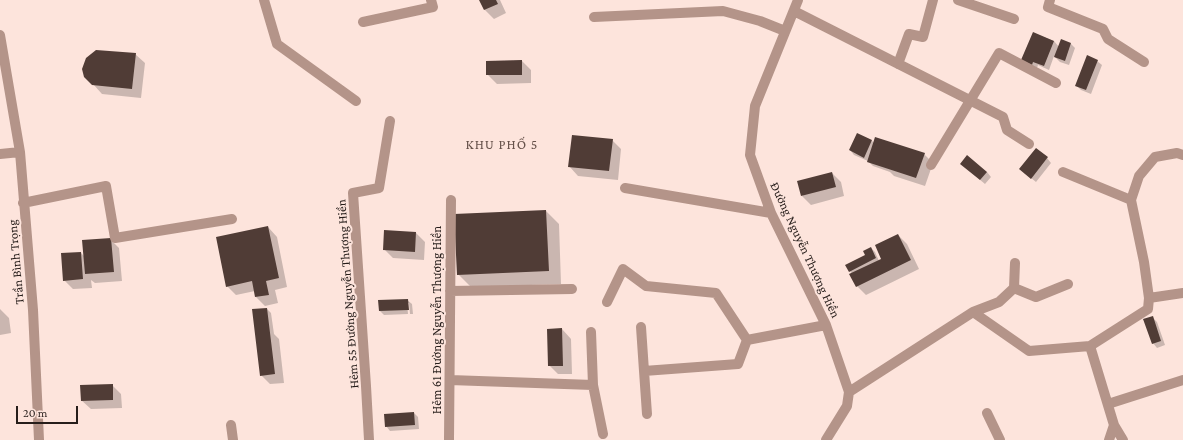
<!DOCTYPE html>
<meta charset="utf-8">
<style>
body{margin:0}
#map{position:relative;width:1183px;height:440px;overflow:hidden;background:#fde4dc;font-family:"Crimson Pro",serif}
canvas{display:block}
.scale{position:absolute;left:16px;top:406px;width:62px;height:18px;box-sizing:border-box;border:2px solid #271e1b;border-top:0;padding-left:5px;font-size:12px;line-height:14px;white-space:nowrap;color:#271e1b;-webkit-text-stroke:3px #fde4dc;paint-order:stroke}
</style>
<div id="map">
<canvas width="1183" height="440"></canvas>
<div class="scale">20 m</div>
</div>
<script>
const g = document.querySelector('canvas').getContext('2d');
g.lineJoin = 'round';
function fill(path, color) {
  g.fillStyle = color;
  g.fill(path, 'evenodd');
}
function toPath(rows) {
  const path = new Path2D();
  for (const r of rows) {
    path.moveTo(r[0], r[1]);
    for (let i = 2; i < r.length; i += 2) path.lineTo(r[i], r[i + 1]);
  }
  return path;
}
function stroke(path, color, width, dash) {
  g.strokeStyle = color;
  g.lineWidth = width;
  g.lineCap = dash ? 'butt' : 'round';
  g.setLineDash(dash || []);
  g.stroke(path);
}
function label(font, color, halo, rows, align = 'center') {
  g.font = font + ' "Crimson Pro",serif';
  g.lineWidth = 4;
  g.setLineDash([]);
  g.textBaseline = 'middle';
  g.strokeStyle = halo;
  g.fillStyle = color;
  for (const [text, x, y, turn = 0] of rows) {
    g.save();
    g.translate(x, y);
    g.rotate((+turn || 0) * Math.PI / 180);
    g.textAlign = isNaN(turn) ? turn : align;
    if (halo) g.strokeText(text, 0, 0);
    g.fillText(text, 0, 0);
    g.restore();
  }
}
fill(toPath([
 [481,0,500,0,506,13,494,19,485,10],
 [1033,33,1054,41,1059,47,1071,44,1075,48,1069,65,1060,62,1054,56,1049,70,1038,65,1037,68,1027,64],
 [135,54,145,63,141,98,102,94,93,84],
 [522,61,531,70,531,83,497,84,488,75],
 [1097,61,1102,65,1091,94,1081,90,1076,85],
 [612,140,621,149,618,180,578,176,569,166],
 [872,141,874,143,924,154,933,163,925,186,894,176,890,172,873,166,868,161,854,155,850,150],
 [1047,158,1051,163,1036,182,1025,173],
 [961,164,987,172,991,177,985,184],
 [832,173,841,182,844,196,811,205,802,196],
 [546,211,559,224,561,284,471,287,458,274],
 [268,227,277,237,287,287,275,290,278,303,265,306,256,297,255,291,236,295,227,286],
 [416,233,425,242,424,260,393,258,384,249],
 [898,235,907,244,919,269,866,295,857,286,852,274,850,271,867,255,871,248,875,252,879,261,882,259],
 [110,239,119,248,122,281,95,283,91,280,92,288,73,289,64,280,81,253,84,256],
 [407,300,412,304,413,314,410,314,409,303,407,303,408,314,384,315,380,311],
 [0,309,9,318,11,333,0,335],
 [267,309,271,313,274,334,279,339,284,383,270,384,261,375],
 [1152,317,1157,322,1165,345,1157,348,1153,343],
 [562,329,571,339,572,374,558,374,549,365],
 [112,385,121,394,122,408,91,409,81,400],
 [414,413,418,417,419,429,390,431,386,426]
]), '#0003');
fill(toPath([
 [479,0,496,0,498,4,484,10],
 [1033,32,1054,41,1044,66,1033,62,1032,65,1021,60],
 [1061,39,1071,43,1065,61,1054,57],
 [96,50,136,53,132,89,92,85,84,77,82,69,86,58],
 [1087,55,1098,60,1086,90,1075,86],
 [522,60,522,75,486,75,486,61],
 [857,133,872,140,864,158,849,150],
 [572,135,613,139,609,171,568,167],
 [875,137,925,153,916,178,867,162],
 [1036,148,1048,157,1031,179,1019,169],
 [967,155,987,172,980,180,960,164],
 [832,172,836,187,801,196,797,181],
 [546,210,549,271,457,275,454,214],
 [268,226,279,278,266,281,269,295,255,297,252,281,226,287,216,237],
 [384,230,416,232,415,252,383,250],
 [898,234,911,260,856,287,849,274,881,259,875,245],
 [111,238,114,272,85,274,82,240],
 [871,247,876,258,849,272,845,265,865,255,863,251],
 [81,252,83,279,63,281,61,253],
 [408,299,409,310,379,311,378,300],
 [267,308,275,374,260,376,252,309],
 [1153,316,1161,341,1152,344,1143,319],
 [562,328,563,366,548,366,547,329],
 [113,384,113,400,81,401,80,385],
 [414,412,415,425,385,427,384,414]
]), '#503c36');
stroke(toPath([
 [264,0,277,44,356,101],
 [798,0,755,106,750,155,771,213,826,325,849,392,847,406,826,440],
 [958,0,1014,19],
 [1050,0,1048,7,1103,29,1108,39,1144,62],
 [794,11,1003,117,1007,130,1029,144],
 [594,17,723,11,760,21,785,31],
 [363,22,433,7,431,0],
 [0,35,20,152,33,310,39,440],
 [898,64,909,34,923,37,933,0],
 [0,154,20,152],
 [931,165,999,53,1056,83],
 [1063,172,1131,200],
 [625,188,771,213],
 [23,203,106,186,115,238,232,219],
 [1014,288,1015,263],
 [450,291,572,289],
 [1149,298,1144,262,1131,200,1139,176,1155,157,1177,153,1183,155],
 [607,302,623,269,646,286,716,293,747,340,826,325],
 [973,312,999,302,1014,288,1036,297,1068,284],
 [641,327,644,371],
 [1090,346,1148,309,1149,298,1183,293],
 [450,380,593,385,591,332],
 [593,385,603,434],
 [849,392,973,312,1029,351,1090,346,1114,425,1109,440],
 [1108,404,1183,380],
 [987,413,1000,440],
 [647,414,644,371,738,364,747,340],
 [231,425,233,440],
 [1114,425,1123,440],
 [369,440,366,386,353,193,379,188,390,121],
 [449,440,451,200]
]), '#b49489', 10);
label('13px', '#271e1b', '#fde4dc', [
 ["Đường Nguyễn Thượng Hiền",805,250,65],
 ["Trần Bình Trọng",16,262,-95],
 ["Hẻm 55 Đường Nguyễn Thượng Hiền",348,294,-94],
 ["Hẻm 61 Đường Nguyễn Thượng Hiền",437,320,-90]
]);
g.letterSpacing = '1px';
label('14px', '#67524b', '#fde4dc', [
 ["KHU PHỐ 5",502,145]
]);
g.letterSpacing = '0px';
</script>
